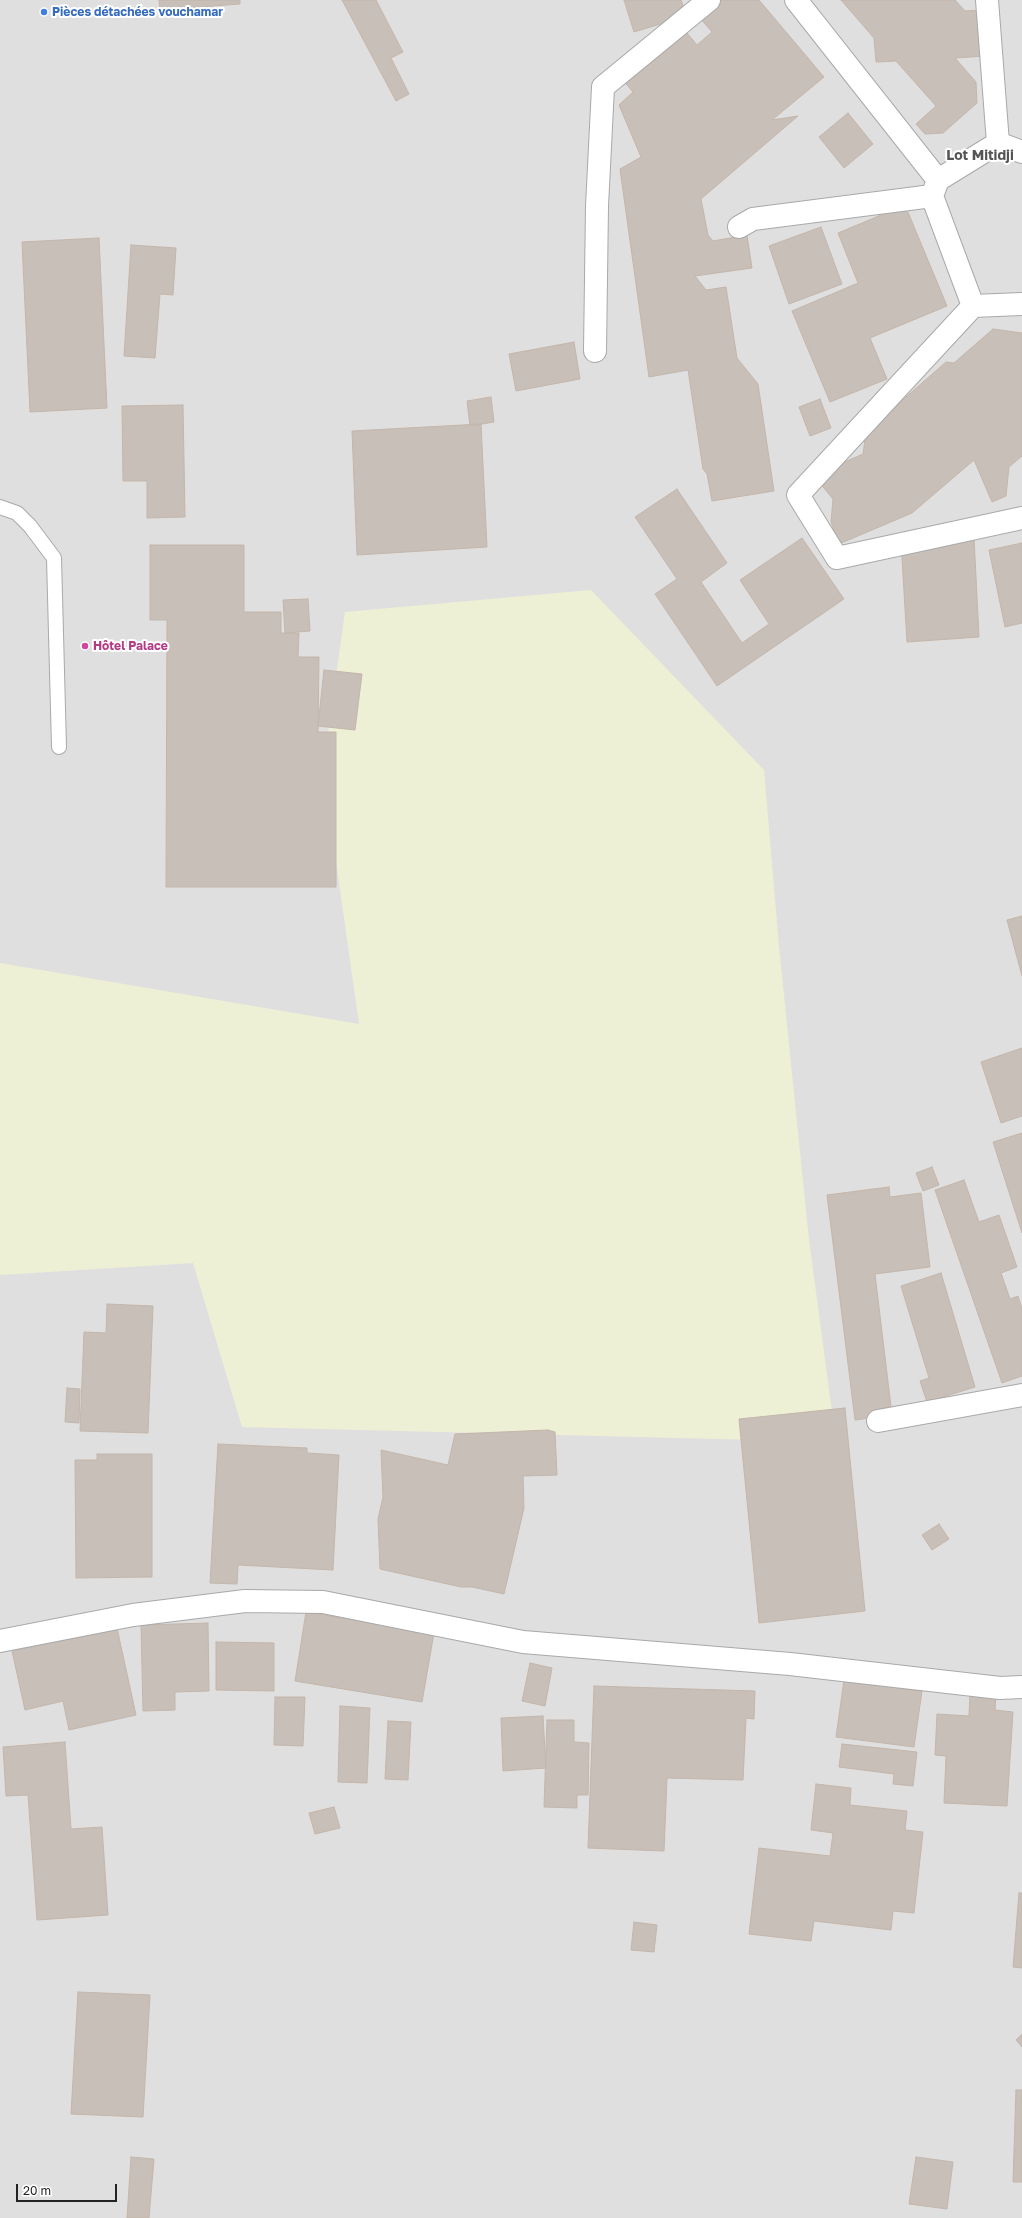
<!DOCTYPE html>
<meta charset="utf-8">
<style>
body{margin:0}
#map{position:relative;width:1022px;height:2218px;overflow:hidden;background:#f2efe9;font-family:"Golos Text",sans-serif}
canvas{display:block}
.scale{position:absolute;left:16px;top:2184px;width:101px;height:18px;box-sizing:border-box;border:2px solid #222;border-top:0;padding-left:5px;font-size:12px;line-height:14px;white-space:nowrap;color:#222;-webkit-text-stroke:3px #fff;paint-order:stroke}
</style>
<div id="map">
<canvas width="1022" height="2218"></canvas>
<div class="scale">20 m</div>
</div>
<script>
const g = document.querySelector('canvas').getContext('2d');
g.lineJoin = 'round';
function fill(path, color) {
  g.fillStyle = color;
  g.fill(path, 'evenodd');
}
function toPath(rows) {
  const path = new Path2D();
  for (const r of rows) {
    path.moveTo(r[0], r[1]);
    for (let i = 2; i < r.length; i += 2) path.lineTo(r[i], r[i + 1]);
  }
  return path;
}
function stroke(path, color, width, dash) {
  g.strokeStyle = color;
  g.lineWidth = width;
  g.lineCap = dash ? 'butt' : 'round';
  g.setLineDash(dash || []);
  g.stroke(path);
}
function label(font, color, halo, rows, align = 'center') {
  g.font = font + ' "Golos Text",sans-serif';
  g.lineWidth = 4;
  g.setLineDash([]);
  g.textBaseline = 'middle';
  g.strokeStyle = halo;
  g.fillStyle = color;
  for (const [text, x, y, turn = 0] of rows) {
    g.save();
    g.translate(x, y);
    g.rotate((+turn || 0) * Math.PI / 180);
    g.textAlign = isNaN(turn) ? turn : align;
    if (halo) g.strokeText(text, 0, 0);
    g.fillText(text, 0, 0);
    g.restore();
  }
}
fill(toPath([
 [0,0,1022,0,1022,2218,0,2218]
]), '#e0dfdf');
fill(toPath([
 [591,590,764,770,779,947,809,1240,836,1442,242,1427,193,1263,0,1275,0,963,359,1024,323,769,345,612]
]), '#eef0d5');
const building = toPath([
 [159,0,240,0,240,4,160,10,159,0],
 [342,0,376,0,403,52,391,58,409,94,396,101,342,0],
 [624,0,681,0,687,16,634,32,624,0],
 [719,0,759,0,824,77,772,120,798,116,701,199,708,235,713,241,747,235,752,268,695,276,706,290,726,287,737,358,758,384,774,491,712,501,707,474,703,469,688,370,649,377,620,169,641,157,619,105,633,92,622,79,682,27,697,45,712,32,699,17,719,0],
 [841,0,955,0,965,11,983,10,986,56,955,58,976,82,977,103,943,133,925,134,916,124,936,106,896,61,876,62,874,38,841,0],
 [848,113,873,144,844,168,819,137,848,113],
 [905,205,947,306,870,338,887,379,830,402,792,311,858,283,838,233,905,205],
 [821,227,842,284,789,304,769,246,821,227],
 [99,238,107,408,30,412,22,242,99,238],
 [131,245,176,248,173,295,160,294,155,358,124,356,131,245],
 [993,329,1022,333,1022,456,1009,467,1006,496,992,502,974,460,912,513,839,544,831,522,833,499,819,482,840,464,863,454,866,432,946,362,954,363,993,329],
 [574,342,580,379,516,391,509,354,574,342],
 [491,397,494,422,470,426,467,401,491,397],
 [820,399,831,428,810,436,799,407,820,399],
 [183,405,185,517,147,518,147,481,123,481,122,406,183,405],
 [481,424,487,547,357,555,352,431,481,424],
 [677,489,727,563,701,582,742,643,769,624,740,580,802,538,844,599,717,686,655,594,677,579,635,517,677,489],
 [974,537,979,637,907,642,901,541,974,537],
 [1022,543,1022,623,1005,627,989,550,1022,543],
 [150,545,244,545,244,612,281,612,281,633,299,633,298,657,319,657,318,732,336,732,336,887,166,887,167,620,150,620,150,545],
 [308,599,310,631,285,633,283,600,308,599],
 [324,670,362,674,355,730,318,726,324,670],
 [1022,916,1022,976,1007,920,1022,916],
 [1022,1048,1022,1116,1001,1123,981,1062,1022,1048],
 [1022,1133,1022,1233,993,1142,1022,1133],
 [932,1167,939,1185,923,1191,916,1173,932,1167],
 [964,1180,979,1222,999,1215,1017,1267,1001,1273,1010,1299,1018,1296,1022,1309,1022,1376,1002,1383,935,1190,964,1180],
 [889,1187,890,1197,921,1193,930,1267,875,1274,892,1415,855,1420,827,1195,889,1187],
 [941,1273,975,1387,927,1402,920,1381,929,1378,901,1286,941,1273],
 [107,1304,153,1306,148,1433,80,1431,84,1332,106,1333,107,1304],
 [67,1388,80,1389,79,1423,65,1422,67,1388],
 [845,1408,865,1611,759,1623,739,1419,845,1408],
 [548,1430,555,1432,557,1475,523,1476,524,1508,504,1594,472,1587,461,1587,380,1569,378,1519,383,1497,381,1450,448,1465,455,1434,548,1430],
 [218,1444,307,1448,307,1453,339,1455,333,1570,238,1565,237,1584,210,1583,218,1444],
 [97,1454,152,1454,152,1577,76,1578,75,1460,97,1460,97,1454],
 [939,1524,949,1539,932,1550,922,1535,939,1524],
 [306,1612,434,1633,422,1702,295,1681,306,1612],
 [208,1623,209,1691,175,1692,175,1710,143,1711,141,1625,208,1623],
 [117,1628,136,1715,69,1730,63,1701,25,1710,12,1651,117,1628],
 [216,1642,274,1643,274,1691,216,1690,216,1642],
 [530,1663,552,1668,545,1706,522,1701,530,1663],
 [844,1680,922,1691,914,1747,836,1737,844,1680],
 [594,1686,755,1691,754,1719,746,1718,743,1780,667,1778,664,1851,588,1848,594,1686],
 [970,1692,996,1693,995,1710,1013,1712,1007,1806,944,1803,946,1756,935,1755,937,1714,969,1716,970,1692],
 [275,1697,305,1697,303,1746,274,1745,275,1697],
 [340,1706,370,1708,367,1783,338,1782,340,1706],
 [543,1716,546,1768,503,1771,501,1718,543,1716],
 [547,1720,574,1720,574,1742,589,1743,588,1795,577,1795,577,1808,544,1807,547,1720],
 [388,1721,411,1722,408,1780,385,1779,388,1721],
 [65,1742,71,1829,102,1827,108,1915,37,1920,28,1795,6,1796,3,1747,65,1742],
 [842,1744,917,1752,913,1786,893,1784,894,1774,839,1767,842,1744],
 [816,1784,851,1788,850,1805,907,1811,905,1830,923,1832,914,1913,893,1911,891,1930,814,1921,811,1941,749,1934,759,1848,830,1856,833,1833,811,1830,816,1784],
 [334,1807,340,1828,315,1834,309,1813,334,1807],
 [1019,1893,1022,1893,1022,1968,1013,1967,1019,1893],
 [634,1922,657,1925,654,1952,631,1950,634,1922],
 [78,1992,150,1995,143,2117,71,2114,78,1992],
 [1022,2034,1022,2047,1016,2040,1022,2034],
 [1016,2090,1022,2090,1022,2182,1013,2182,1016,2090],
 [131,2157,154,2159,149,2218,127,2218,131,2157],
 [916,2157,953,2162,947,2209,909,2204,916,2157]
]);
fill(building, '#c7bfb8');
stroke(building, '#c4b6ab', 1);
const service = toPath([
 [0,507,17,513,30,526,54,558,59,747]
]);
const minor = toPath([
 [796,0,938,180],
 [987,0,998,143],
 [739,227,753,219,932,196],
 [1022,304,973,306,798,495,837,558,1022,518],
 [973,306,932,196,938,180,998,143,1022,152],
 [595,351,597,206,603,87,709,0],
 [878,1421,1022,1395],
 [0,1641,133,1615,245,1601,323,1602,523,1642,790,1664,1000,1688,1022,1687]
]);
stroke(service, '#a9a9a9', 16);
stroke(minor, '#a9a9a9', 24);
stroke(service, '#fff', 14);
stroke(minor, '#fff', 22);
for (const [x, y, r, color] of [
 [44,12,4,"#3f7fe0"],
 [85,646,4,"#d1479c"]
]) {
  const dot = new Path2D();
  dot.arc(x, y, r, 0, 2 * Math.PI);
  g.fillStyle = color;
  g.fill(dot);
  stroke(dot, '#fff', 1.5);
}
label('bold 12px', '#366cbe', '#fff', [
 ["Pièces détachées vouchamar",52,12]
], 'left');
label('bold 12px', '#b23c85', '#fff', [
 ["Hôtel Palace",93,646]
], 'left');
label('bold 14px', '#555', '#fff', [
 ["Lot Mitidji",980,156]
]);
</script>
